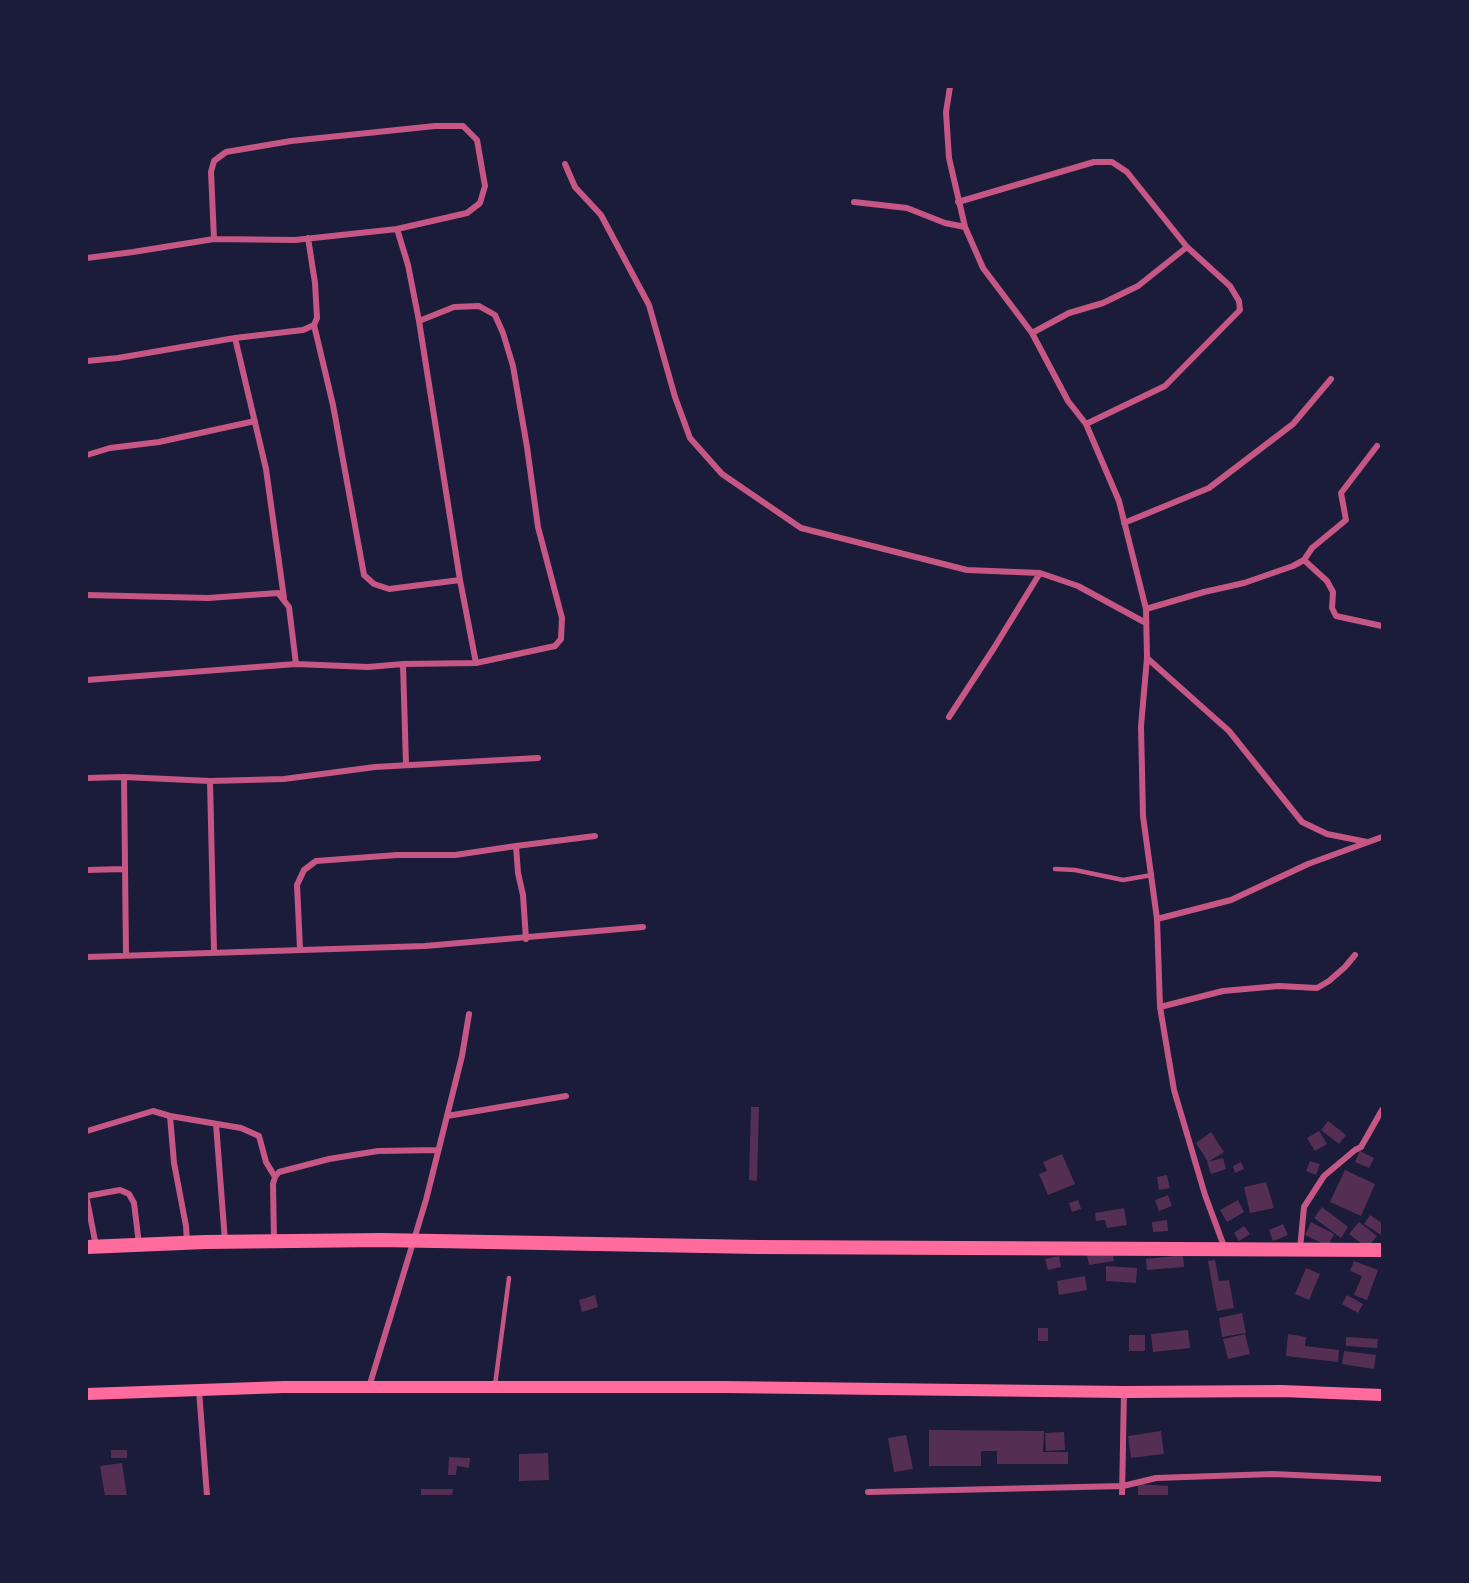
<!DOCTYPE html>
<style>
body{margin:0}
#map{position:relative;width:1469px;height:1583px;overflow:hidden;background:#1b1b3a;font-family:"PT Sans",sans-serif}
canvas{display:block}
.frame{position:absolute;inset:0;border:88px solid #1b1b3a;pointer-events:none}
</style>
<div id="map">
<canvas width="1469" height="1583"></canvas>
<div class="frame"></div>
</div>
<script>
const g = document.querySelector('canvas').getContext('2d');
g.lineJoin = 'round';
function fill(path, color) {
  g.fillStyle = color;
  g.fill(path, 'evenodd');
}
function toPath(rows) {
  const path = new Path2D();
  for (const r of rows) {
    path.moveTo(r[0], r[1]);
    for (let i = 2; i < r.length; i += 2) path.lineTo(r[i], r[i + 1]);
  }
  return path;
}
function stroke(path, color, width, dash) {
  g.strokeStyle = color;
  g.lineWidth = width;
  g.lineCap = dash ? 'butt' : 'round';
  g.setLineDash(dash || []);
  g.stroke(path);
}
fill(toPath([
 [751,1107,759,1107,757,1181,749,1180],
 [1328,1121,1346,1135,1339,1144,1321,1130],
 [1319,1131,1327,1144,1315,1151,1307,1138],
 [1211,1132,1224,1152,1208,1162,1196,1143],
 [1360,1151,1374,1158,1369,1168,1355,1162],
 [1062,1154,1075,1184,1048,1195,1039,1174,1047,1171,1043,1162],
 [1223,1158,1226,1169,1211,1174,1207,1162],
 [1310,1161,1320,1164,1316,1175,1306,1171],
 [1241,1162,1244,1169,1235,1173,1233,1166],
 [1345,1170,1375,1184,1361,1216,1330,1202],
 [1167,1175,1170,1188,1159,1190,1157,1177],
 [1266,1182,1274,1208,1250,1213,1244,1187],
 [1168,1195,1172,1206,1159,1211,1155,1200],
 [1078,1200,1081,1209,1072,1212,1069,1203],
 [1238,1200,1244,1212,1227,1222,1220,1210],
 [1322,1207,1348,1227,1341,1238,1314,1218],
 [1124,1208,1127,1225,1107,1228,1105,1220,1096,1221,1095,1213],
 [1370,1215,1382,1223,1381,1235,1364,1224],
 [1167,1220,1168,1231,1153,1232,1152,1222],
 [1311,1222,1334,1234,1328,1246,1305,1235],
 [1359,1222,1377,1236,1367,1248,1349,1234],
 [1283,1224,1288,1235,1273,1241,1269,1230],
 [1244,1226,1250,1234,1239,1241,1234,1233],
 [1112,1251,1114,1261,1089,1265,1087,1255],
 [1183,1255,1184,1267,1147,1270,1146,1259],
 [1059,1256,1061,1267,1048,1270,1045,1259],
 [1215,1260,1219,1281,1229,1280,1234,1308,1217,1311,1208,1261],
 [1354,1261,1378,1270,1367,1300,1354,1295,1362,1276,1350,1271],
 [1106,1266,1137,1268,1136,1283,1106,1281],
 [1306,1268,1320,1274,1309,1300,1295,1294],
 [1085,1276,1087,1290,1059,1295,1057,1281],
 [595,1295,598,1307,582,1312,579,1300],
 [1347,1295,1363,1304,1358,1313,1342,1304],
 [1242,1313,1246,1333,1222,1337,1219,1318],
 [1038,1328,1048,1328,1048,1341,1038,1341],
 [1188,1330,1190,1348,1153,1352,1151,1334],
 [1245,1334,1250,1354,1228,1359,1223,1339],
 [1288,1334,1306,1337,1305,1346,1339,1350,1338,1362,1286,1356],
 [1129,1335,1145,1335,1145,1351,1129,1351],
 [1346,1337,1378,1339,1377,1348,1346,1346],
 [1344,1351,1376,1355,1374,1369,1342,1364],
 [929,1430,1044,1431,1043,1452,1068,1452,1068,1464,997,1464,997,1451,981,1451,981,1466,929,1466],
 [1161,1431,1164,1454,1131,1458,1128,1436],
 [1064,1432,1065,1450,1046,1451,1045,1433],
 [906,1435,913,1469,894,1472,888,1438],
 [111,1450,127,1450,127,1458,111,1458],
 [548,1453,549,1480,519,1481,519,1454],
 [449,1457,470,1458,469,1468,457,1466,456,1475,448,1475],
 [122,1463,127,1496,105,1496,100,1466],
 [1138,1484,1168,1486,1168,1496,1138,1496],
 [421,1489,453,1489,452,1496,421,1496]
]), '#542f53');
stroke(toPath([
 [1055,869,1075,870,1123,880,1152,875],
 [495,1385,509,1278]
]), '#c65784', 4.5);
stroke(toPath([
 [950,87,946,112,949,158,965,227,983,268,1032,333,1068,401,1086,424,1119,501,1146,609,1147,658,1141,726,1143,816,1157,919,1160,1007,1174,1090,1205,1195,1225,1249],
 [565,164,575,187,601,215,649,305,675,397,690,438,722,474,801,528,967,570,1040,573,1078,586,1146,623],
 [854,202,907,208,945,223,965,227],
 [958,202,1094,162,1112,162,1127,172,1187,247,1230,286,1239,301,1240,310,1165,386,1086,424],
 [397,229,408,265,419,321,460,580,476,663],
 [87,258,133,252,214,239,295,240,397,229,467,213,480,203,485,186,477,140,463,126,435,126,291,141,226,152,214,161,211,172,214,239],
 [314,325,333,405,364,575,374,584,389,589,460,580],
 [1032,333,1069,313,1103,303,1138,286,1187,247],
 [235,338,266,469,284,598],
 [87,361,118,358,235,338,303,330,314,325,317,318,315,283,308,238],
 [87,455,110,448,159,442,255,421],
 [1124,523,1209,488,1293,424,1331,379],
 [1304,560,1327,581,1333,592,1332,608,1336,616,1382,626],
 [87,595,208,598,278,593,289,607,296,664],
 [1146,609,1204,592,1244,583,1293,566,1304,560,1312,548,1346,520,1341,493,1377,446],
 [1147,658,1229,731,1302,822,1327,834,1367,842],
 [403,664,406,765],
 [87,680,296,664,368,667,403,664,476,663,555,646,561,639,562,618,538,527,527,447,513,366,503,333,495,315,479,306,454,307,419,321],
 [949,717,994,648,1040,573],
 [124,777,126,955],
 [87,778,124,777,210,781,284,779,375,767,538,758],
 [210,781,214,952],
 [516,846,595,836],
 [87,870,125,869],
 [1157,919,1231,900,1308,864,1382,837],
 [300,949,297,885,304,870,316,861,397,855,455,855,516,846,518,873,523,895,526,939],
 [87,957,425,946,643,927],
 [1160,1007,1223,991,1279,986,1317,988,1329,981,1345,967,1355,955],
 [170,1116,174,1163,186,1226,187,1243],
 [447,1116,566,1096],
 [216,1124,225,1241],
 [87,1131,153,1111,170,1116,241,1128,259,1136,266,1162,275,1177],
 [87,1196,120,1190,129,1194,134,1203,139,1244],
 [87,1200,96,1246],
 [274,1241,273,1184,275,1177,279,1172,329,1159,378,1151,438,1150],
 [1300,1249,1304,1207,1324,1176,1355,1150,1361,1147,1382,1110],
 [369,1387,426,1200,462,1056,469,1014],
 [199,1390,207,1496],
 [868,1492,1123,1486,1156,1478,1273,1474,1382,1479],
 [1122,1496,1124,1392]
]), '#c65784', 6);
stroke(toPath([
 [87,1394,284,1387,723,1387,1124,1392,1282,1391,1382,1395]
]), '#ff6b9d', 12);
stroke(toPath([
 [87,1247,205,1242,382,1240,757,1247,1382,1250]
]), '#ff6b9d', 14);
</script>
